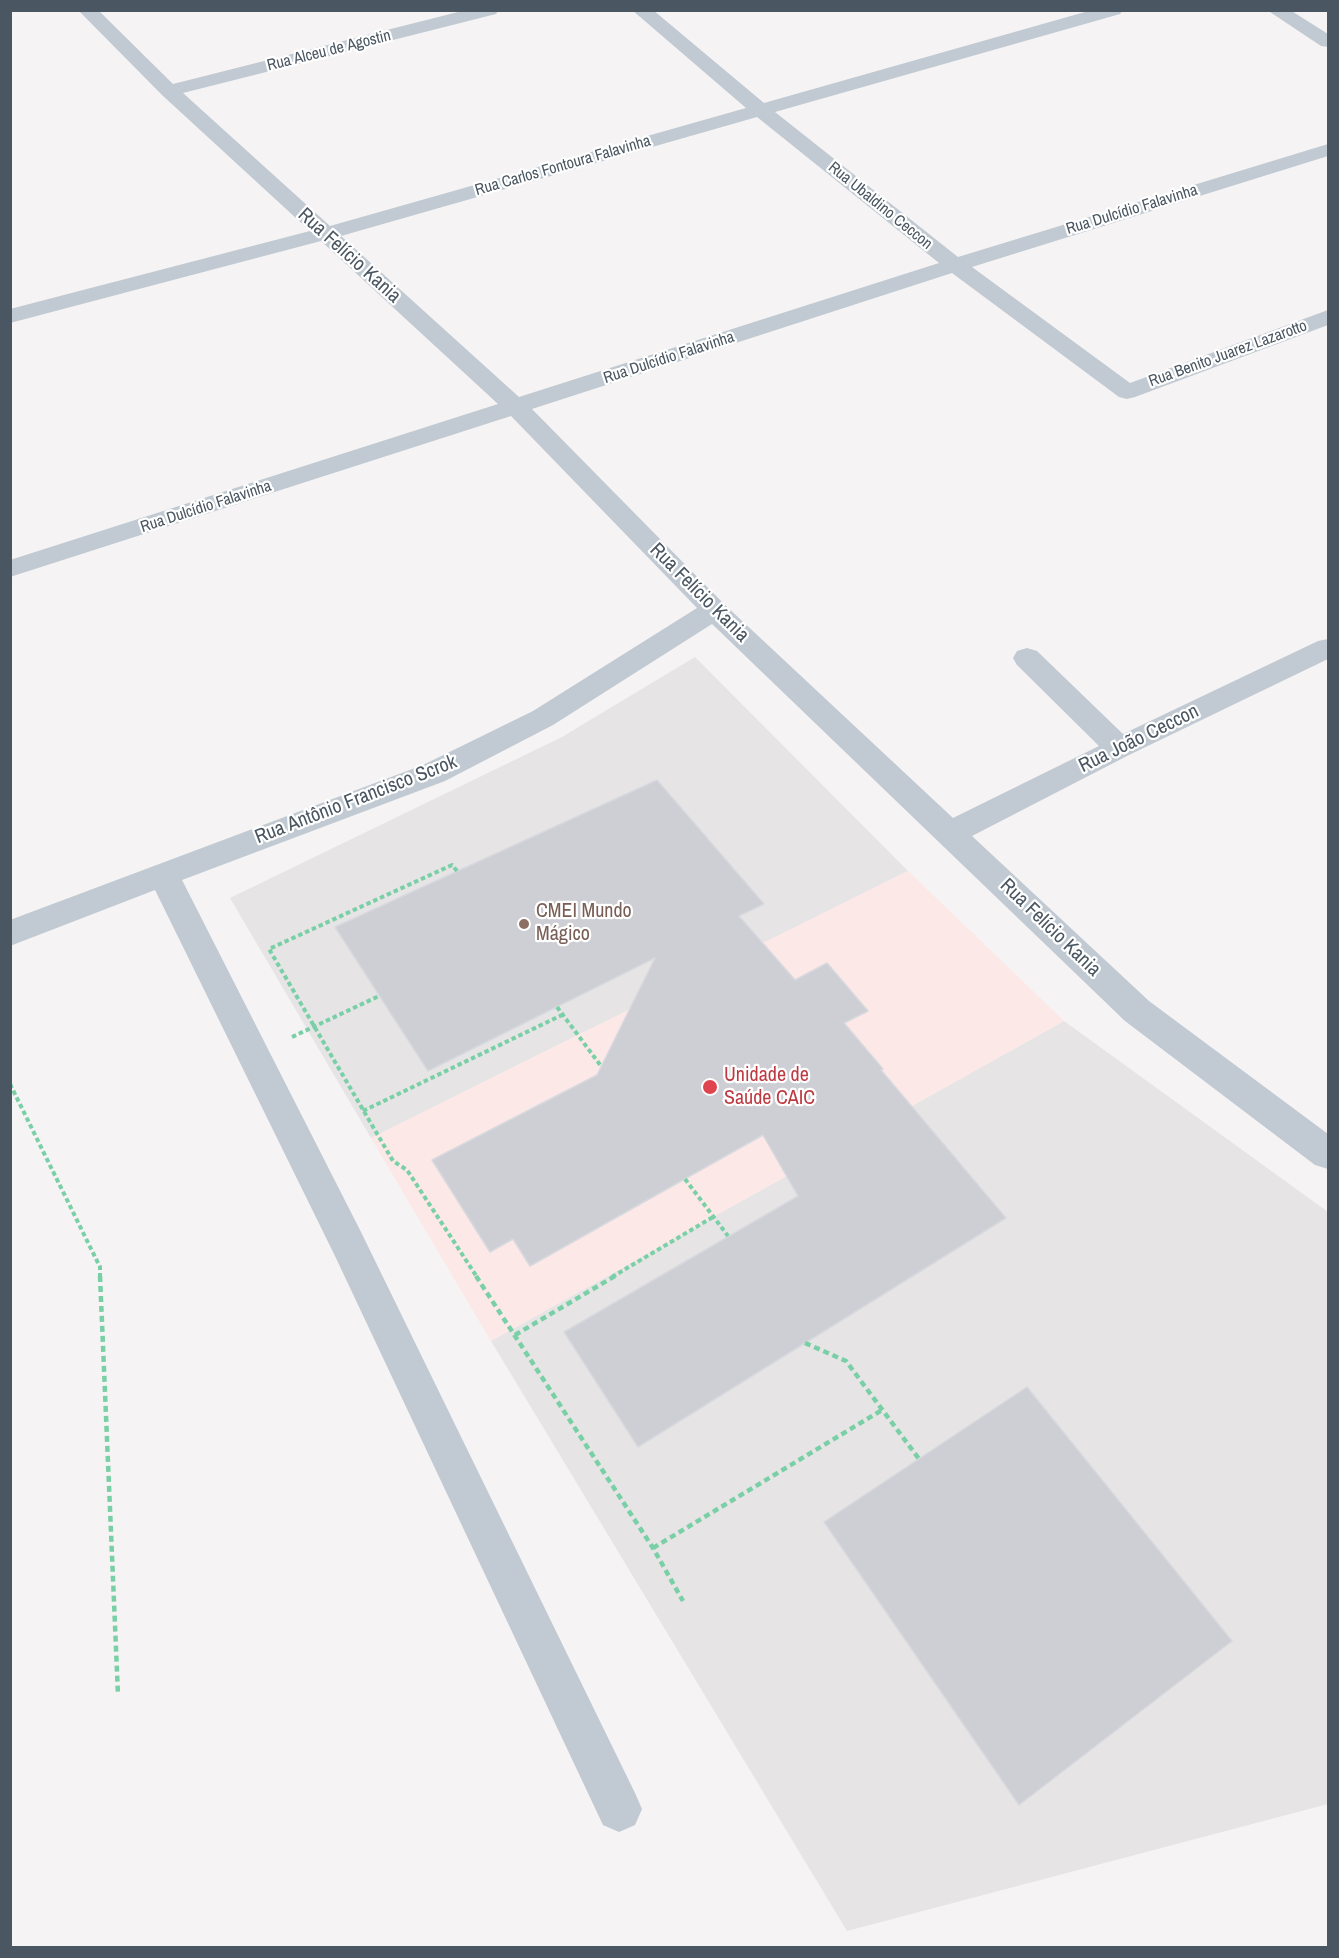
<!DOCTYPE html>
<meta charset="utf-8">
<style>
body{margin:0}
#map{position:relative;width:1339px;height:1958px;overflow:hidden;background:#f5f3f3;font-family:"Archivo Narrow",sans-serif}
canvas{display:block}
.frame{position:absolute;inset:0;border:12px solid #4a5661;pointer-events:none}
</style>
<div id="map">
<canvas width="1339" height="1958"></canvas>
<div class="frame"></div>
</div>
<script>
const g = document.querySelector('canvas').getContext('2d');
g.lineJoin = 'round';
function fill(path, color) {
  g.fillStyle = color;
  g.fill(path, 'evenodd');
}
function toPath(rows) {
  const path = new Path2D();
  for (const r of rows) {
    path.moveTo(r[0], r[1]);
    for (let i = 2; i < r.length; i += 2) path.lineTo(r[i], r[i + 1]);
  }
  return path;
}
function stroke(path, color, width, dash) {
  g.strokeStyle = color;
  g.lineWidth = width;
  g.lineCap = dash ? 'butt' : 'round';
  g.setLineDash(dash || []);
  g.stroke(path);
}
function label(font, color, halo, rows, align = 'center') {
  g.font = font + ' "Archivo Narrow",sans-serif';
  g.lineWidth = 4.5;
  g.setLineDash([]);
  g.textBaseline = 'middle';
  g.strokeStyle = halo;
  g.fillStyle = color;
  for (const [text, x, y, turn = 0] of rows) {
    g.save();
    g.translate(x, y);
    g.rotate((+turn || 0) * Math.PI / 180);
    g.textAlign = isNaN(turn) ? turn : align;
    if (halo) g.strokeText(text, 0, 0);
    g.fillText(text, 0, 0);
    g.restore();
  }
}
fill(toPath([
 [695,657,908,871,371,1138,230,898,562,737],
 [1064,1021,1328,1212,1328,1804,847,1931,491,1341]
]), '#e6e4e5');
fill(toPath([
 [908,871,1064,1021,491,1341,371,1138]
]), '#fce8e6');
const building = toPath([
 [657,780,764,904,739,916,795,980,827,963,868,1011,844,1023,883,1069,881,1070,1006,1218,638,1447,564,1332,798,1196,763,1135,530,1266,513,1239,490,1252,432,1160,597,1075,655,958,428,1071,335,927,657,780],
 [1027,1387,1232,1641,1019,1805,824,1522,1027,1387]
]);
fill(building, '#cdcfd5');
stroke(building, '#d7d9de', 1.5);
stroke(toPath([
 [457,871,452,865,269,949,393,1161,407,1170,477,1277],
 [557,1007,601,1066],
 [292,1037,379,996],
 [10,1084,100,1267,100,1277],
 [363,1111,562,1015],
 [685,1179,728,1236],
 [612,1277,713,1217]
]), '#7ad0a6', 4, [4.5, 3]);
stroke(toPath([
 [100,1276,118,1695],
 [476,1276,653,1548,683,1601],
 [515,1335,615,1276],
 [805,1343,846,1361,919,1459],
 [653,1548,882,1410]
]), '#7ad0a6', 4.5, [6, 4]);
fill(toPath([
 [78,10,98,10,173,84,466,10,499,10,496,14,183,93,330,226,746,108,632,10,653,10,764,103,1092,10,1123,10,1120,14,775,112,958,257,1328,144,1328,156,972,267,1130,383,1328,310,1328,325,1135,397,1127,399,1119,397,952,273,532,409,724,604,953,818,1099,746,1017,665,1013,658,1017,651,1027,648,1037,651,1123,734,1318,641,1328,639,1328,659,1129,755,972,836,1149,1001,1328,1134,1328,1169,1315,1165,1125,1021,712,624,553,725,445,781,182,880,361,1232,635,1793,642,1809,635,1825,619,1832,603,1825,335,1256,155,890,10,946,10,920,423,765,533,711,697,608,511,416,10,577,10,560,498,404,321,241,10,323,10,309,310,231,162,95,78,10],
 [757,117,939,263,519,397,341,236,757,117],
 [1267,10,1290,10,1328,34,1328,47,1321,46,1267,10]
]), '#c1cad2');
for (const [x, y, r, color] of [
 [524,924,6,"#8d6e63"],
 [710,1087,8,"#e0444e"]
]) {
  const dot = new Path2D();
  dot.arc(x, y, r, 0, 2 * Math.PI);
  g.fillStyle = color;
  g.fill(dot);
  stroke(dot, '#fff', 2);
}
label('16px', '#4a5661', '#fff', [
 ["Rua Alceu de Agostin",329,51,-14],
 ["Rua Carlos Fontoura Falavinha",563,166,-16],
 ["Rua Ubaldino Ceccon",880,206,39],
 ["Rua Dulcídio Falavinha",1132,210,-17],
 ["Rua Benito Juarez Lazarotto",1228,354,-20],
 ["Rua Dulcídio Falavinha",669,358,-18],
 ["Rua Dulcídio Falavinha",206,507,-18]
]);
label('20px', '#4a5661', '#fff', [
 ["Rua Felício Kania",349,256,42],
 ["Rua Felício Kania",699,593,45],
 ["Rua João Ceccon",1139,739,-26],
 ["Rua Antônio Francisco Scrok",356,800,-21],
 ["Rua Felício Kania",1050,928,44]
]);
label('20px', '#785e54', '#fff', [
 ["CMEI Mundo",536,912],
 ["Mágico",536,935]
], 'left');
label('20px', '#be3a42', '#fff', [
 ["Unidade de",724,1076],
 ["Saúde CAIC",724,1099]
], 'left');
</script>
